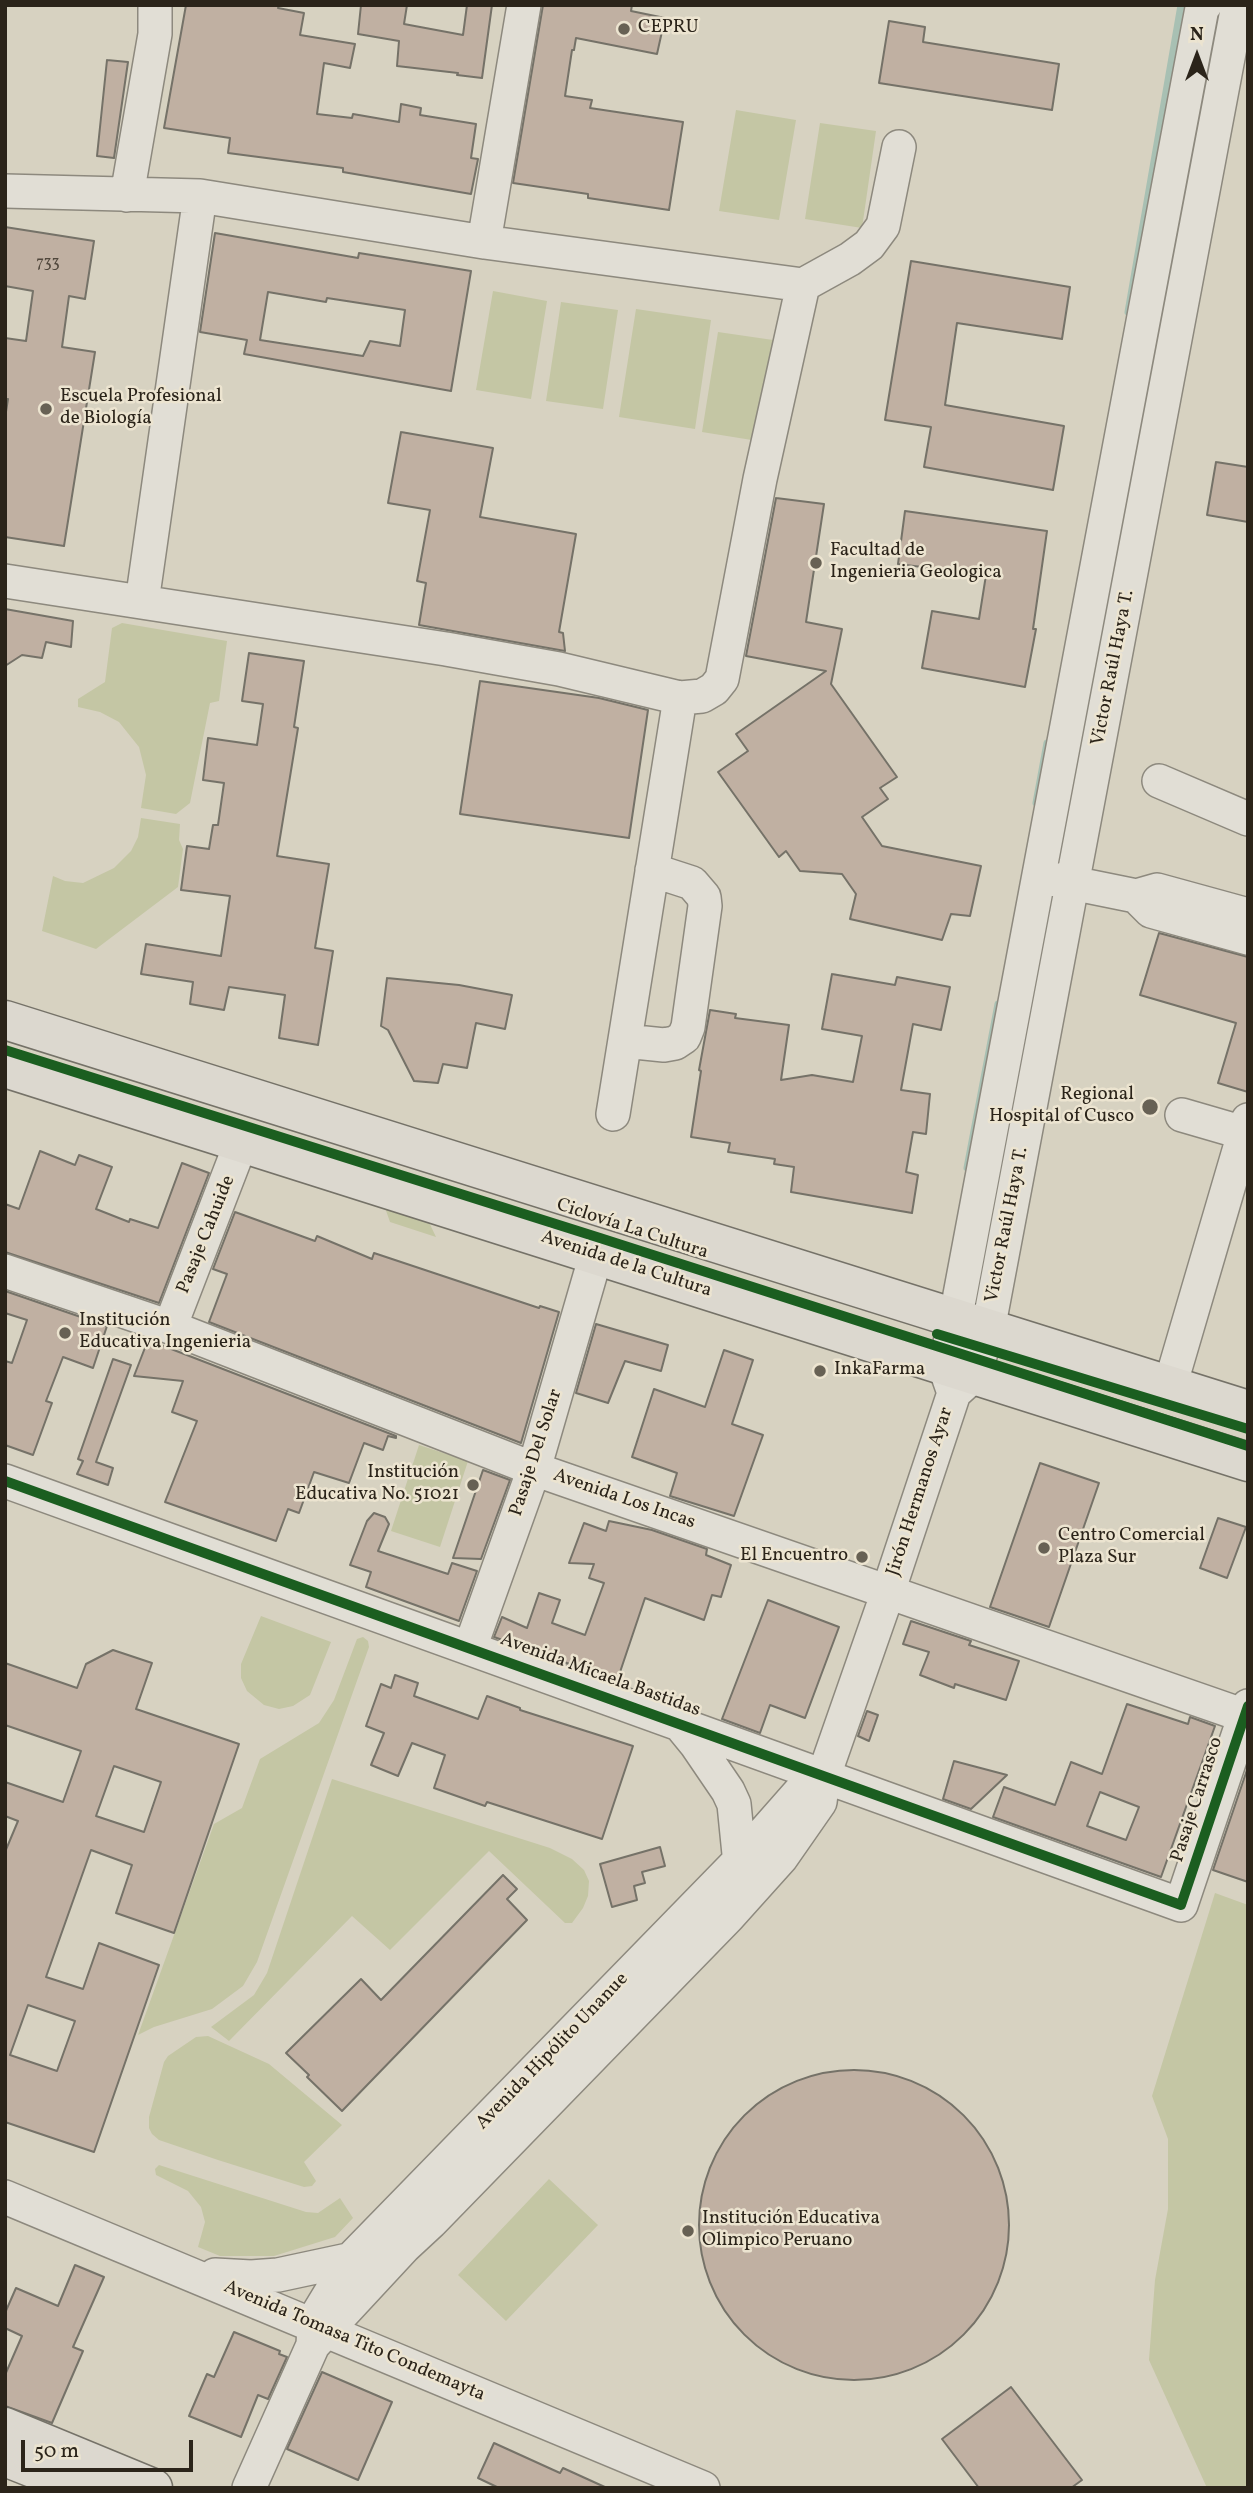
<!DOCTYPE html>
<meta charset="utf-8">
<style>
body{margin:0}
#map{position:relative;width:1253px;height:2493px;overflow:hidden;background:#d7d2c1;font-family:Vollkorn,serif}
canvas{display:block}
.frame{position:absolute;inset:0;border:7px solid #2b241a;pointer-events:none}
.north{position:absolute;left:1162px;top:21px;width:70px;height:70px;-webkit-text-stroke:5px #ece4d0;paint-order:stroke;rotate:0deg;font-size:19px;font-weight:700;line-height:28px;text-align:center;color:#2b241a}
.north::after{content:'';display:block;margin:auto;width:24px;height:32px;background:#2b241a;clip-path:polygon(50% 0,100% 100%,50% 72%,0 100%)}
.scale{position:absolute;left:21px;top:2440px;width:172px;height:32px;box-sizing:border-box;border:4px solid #2b241a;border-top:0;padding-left:9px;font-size:21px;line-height:24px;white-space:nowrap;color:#2b241a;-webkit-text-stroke:5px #ece4d0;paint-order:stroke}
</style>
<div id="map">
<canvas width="1253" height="2493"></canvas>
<div class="frame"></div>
<div class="north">N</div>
<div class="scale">50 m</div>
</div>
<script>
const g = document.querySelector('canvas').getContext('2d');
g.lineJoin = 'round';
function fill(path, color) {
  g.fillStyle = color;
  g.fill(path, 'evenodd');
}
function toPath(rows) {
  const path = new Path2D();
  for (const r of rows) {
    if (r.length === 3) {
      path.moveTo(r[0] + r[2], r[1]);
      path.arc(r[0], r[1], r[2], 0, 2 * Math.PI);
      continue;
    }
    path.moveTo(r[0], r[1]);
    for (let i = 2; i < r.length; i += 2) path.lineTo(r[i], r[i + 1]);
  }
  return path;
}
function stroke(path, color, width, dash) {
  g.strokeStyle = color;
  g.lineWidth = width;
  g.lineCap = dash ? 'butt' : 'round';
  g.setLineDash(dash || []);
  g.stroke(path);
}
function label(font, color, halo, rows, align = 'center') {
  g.font = font + ' Vollkorn,serif';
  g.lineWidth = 5;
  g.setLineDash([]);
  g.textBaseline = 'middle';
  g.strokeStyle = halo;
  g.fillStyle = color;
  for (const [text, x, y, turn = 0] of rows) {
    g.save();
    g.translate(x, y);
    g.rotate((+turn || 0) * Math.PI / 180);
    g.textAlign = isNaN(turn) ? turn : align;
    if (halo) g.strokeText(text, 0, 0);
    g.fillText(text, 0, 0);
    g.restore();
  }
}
fill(toPath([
 [736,110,796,120,779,220,719,211],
 [820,123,876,131,862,228,805,219],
 [493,291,547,301,531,399,476,390],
 [561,302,618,310,603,409,546,401],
 [636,309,711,320,695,429,619,417],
 [718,332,773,340,758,441,702,432],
 [122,623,227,641,219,701,210,703,190,803,176,814,141,808,146,775,139,747,119,722,100,712,78,707,78,699,105,682,112,628],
 [141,818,180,824,179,840,183,849,178,887,96,949,42,931,53,876,65,881,83,883,114,868,131,851,138,837],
 [383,1202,426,1216,436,1237,390,1222],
 [419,1445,468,1461,440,1547,391,1531],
 [261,1616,331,1642,310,1695,293,1706,279,1709,264,1705,247,1691,241,1678,241,1664],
 [363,1637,368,1641,369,1647,257,1962,243,1986,212,2009,154,2027,138,2035,214,1824,242,1808,260,1759,319,1723,334,1700,357,1639],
 [332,1779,550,1848,572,1859,584,1870,589,1881,588,1896,583,1908,572,1923,565,1923,489,1851,390,1950,352,1916,229,2041,211,2027,254,1995,267,1973],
 [1215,1893,1248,1905,1248,2488,1207,2488,1149,2360,1155,2280,1168,2209,1168,2139,1152,2096],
 [208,2036,269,2064,342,2125,304,2162,316,2181,312,2186,304,2187,218,2160,159,2140,152,2134,149,2128,149,2117,164,2062,168,2056,196,2037],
 [159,2165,306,2212,318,2213,340,2198,353,2218,335,2237,274,2256,220,2256,198,2247,205,2222,201,2207,188,2191,156,2175,155,2169],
 [549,2179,598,2225,506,2321,458,2275]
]), '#c4c6a4');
stroke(toPath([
 [1128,312,1181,5],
 [1036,803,1047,743],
 [967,1168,998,1004]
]), '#a8c0b3', 7);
const building = toPath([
 [186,5,279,5,278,8,304,13,300,35,355,44,350,68,324,63,317,114,352,118,353,114,399,122,401,104,421,108,420,115,476,124,471,158,478,159,471,194,343,172,343,168,228,153,230,138,164,128,186,5],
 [361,5,407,5,404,24,463,35,467,5,492,5,482,78,457,75,458,73,397,66,399,41,358,34,361,5],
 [543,5,632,5,631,11,665,18,657,54,576,38,574,50,572,50,565,96,592,100,590,108,683,122,669,210,588,198,588,194,513,183,543,5],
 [889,21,925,27,923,42,1059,64,1052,110,879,83,889,21],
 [107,60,128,62,114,158,97,156,107,60],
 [5,227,94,241,85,299,69,296,62,347,95,352,64,546,5,537,5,418,8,399,5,399,5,338,26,341,33,291,5,286,5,227],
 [215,233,358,258,359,253,471,271,451,391,244,354,247,340,200,332,215,233],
 [268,292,326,302,327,298,405,310,400,346,370,341,363,356,260,340,268,292],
 [911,261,1070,287,1062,339,957,323,945,405,1064,426,1053,490,924,467,931,427,885,420,911,261],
 [401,432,493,448,480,517,576,534,559,632,563,633,565,651,419,625,426,583,417,581,430,510,388,503,401,432],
 [1216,462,1248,467,1248,522,1207,515,1216,462],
 [776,498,824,504,806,622,842,629,831,684,897,777,880,788,888,799,862,817,882,846,981,866,970,916,951,914,942,940,850,919,856,894,842,874,800,871,786,851,779,857,718,772,748,751,736,734,826,671,746,656,776,498],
 [905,511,1047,531,1033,629,1036,629,1025,687,922,668,932,611,979,619,986,575,898,564,905,511],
 [5,609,73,621,71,647,46,642,42,658,22,655,5,666,5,609],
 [249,653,304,661,294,727,298,728,277,856,329,864,315,948,333,951,318,1045,279,1038,285,995,229,987,224,1010,190,1004,193,982,141,974,146,944,221,956,230,896,181,890,187,846,209,849,213,825,218,825,224,783,203,780,208,738,257,745,263,704,242,701,249,653],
 [480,681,599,698,648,710,629,838,460,814,480,681],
 [1159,933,1248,957,1248,1092,1218,1083,1236,1023,1140,995,1159,933],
 [832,974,895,985,897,977,950,987,941,1030,913,1024,901,1090,930,1094,926,1134,913,1132,906,1172,918,1175,912,1213,791,1192,794,1167,774,1164,775,1159,728,1152,730,1143,691,1137,701,1071,699,1070,710,1010,736,1014,735,1018,789,1025,781,1080,812,1075,853,1082,862,1036,822,1029,832,974],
 [387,978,459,985,512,995,505,1029,476,1023,467,1068,443,1064,438,1083,414,1081,388,1030,381,1026,387,978],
 [40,1151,75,1165,79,1155,112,1167,96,1209,129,1222,130,1219,158,1228,182,1163,209,1173,159,1303,5,1252,5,1204,19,1209,40,1151],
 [235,1212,315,1241,317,1236,372,1259,374,1253,539,1308,540,1306,559,1312,521,1443,209,1322,227,1274,213,1269,235,1212],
 [5,1291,107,1326,93,1368,63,1357,46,1401,52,1403,33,1455,5,1445,5,1361,12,1363,27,1320,5,1313,5,1291],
 [596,1324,668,1345,661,1371,625,1361,608,1403,576,1393,596,1324],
 [148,1340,396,1436,396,1438,388,1436,383,1450,364,1443,349,1483,314,1472,299,1513,288,1509,276,1541,165,1502,197,1421,172,1412,183,1381,134,1376,148,1340],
 [724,1350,753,1360,732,1424,763,1435,734,1516,670,1496,677,1473,632,1457,654,1389,705,1407,724,1350],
 [113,1359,131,1365,96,1462,113,1468,108,1485,77,1474,83,1461,78,1459,113,1359],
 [1040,1463,1099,1483,1049,1627,990,1607,1040,1463],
 [483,1470,510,1480,481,1559,453,1558,483,1470],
 [374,1513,385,1517,389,1524,378,1551,448,1574,452,1563,477,1571,459,1621,366,1587,371,1572,350,1565,367,1521,374,1513],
 [1218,1518,1246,1527,1227,1578,1200,1568,1218,1518],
 [609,1521,652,1530,707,1549,706,1555,731,1565,721,1597,712,1595,704,1620,645,1598,617,1681,494,1637,502,1617,527,1628,539,1593,560,1600,552,1623,585,1635,604,1583,589,1578,594,1564,569,1563,584,1523,606,1531,609,1521],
 [768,1600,839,1627,805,1718,770,1705,760,1733,722,1719,768,1600],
 [911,1621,971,1641,969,1645,1019,1661,1006,1700,955,1684,954,1688,920,1675,929,1652,903,1644,911,1621],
 [113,1650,152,1663,136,1709,239,1744,174,1933,116,1913,132,1865,91,1850,46,1977,83,1989,99,1943,159,1965,94,2152,5,2122,5,1852,18,1821,5,1816,5,1782,63,1802,81,1751,5,1725,5,1663,77,1688,86,1664,113,1650],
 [114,1766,161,1782,144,1832,96,1816,114,1766],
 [28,2005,75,2021,57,2071,10,2055,28,2005],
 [395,1675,418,1683,414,1696,478,1719,487,1696,520,1708,520,1710,633,1746,602,1839,487,1802,485,1806,434,1788,445,1755,412,1743,398,1776,371,1765,384,1733,366,1726,381,1684,391,1688,395,1675],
 [1127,1704,1188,1724,1190,1717,1215,1726,1161,1877,993,1817,1004,1787,1055,1805,1071,1762,1102,1774,1127,1704],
 [1100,1792,1139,1807,1126,1840,1087,1826,1100,1792],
 [867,1711,878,1715,869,1741,858,1736,867,1711],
 [954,1761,1007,1775,971,1809,943,1799,954,1761],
 [1248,1767,1248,1882,1213,1870,1248,1767],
 [660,1847,665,1866,642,1872,645,1883,634,1886,637,1900,612,1907,600,1864,660,1847],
 [503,1875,517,1889,507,1899,527,1920,342,2111,307,2077,309,2075,286,2053,361,1979,381,2000,503,1875],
 [854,2225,155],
 [75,2265,104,2277,73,2347,83,2351,52,2423,5,2406,5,2375,22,2336,5,2328,5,2313,16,2288,58,2306,75,2265],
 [234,2332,280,2351,279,2354,287,2357,268,2399,258,2395,241,2437,189,2416,207,2374,214,2377,234,2332],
 [322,2372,392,2402,358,2480,287,2449,322,2372],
 [1011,2387,1082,2480,1071,2488,979,2488,942,2439,1011,2387],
 [494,2443,560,2473,563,2468,607,2488,499,2488,478,2478,494,2443]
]);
fill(building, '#c0b0a2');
stroke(building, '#757268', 2);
const minor = toPath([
 [5,191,200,196,484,242,803,285],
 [127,195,155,34,155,5],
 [484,242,524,5],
 [5,581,446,649,559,669,680,698,702,696,714,689,722,679,760,479,803,285,850,259,869,245,883,226,899,147],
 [142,602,200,196],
 [1159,781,1248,819],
 [1052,879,1136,896],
 [1248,915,1157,890,1136,896,1151,911,1248,938],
 [625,1041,664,1045,675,1043,684,1037,688,1027,705,906,704,897,692,883,652,870],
 [613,1114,680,698],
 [1182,1115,1244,1133],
 [5,1271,170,1327,534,1469,1248,1717],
 [170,1327,241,1143],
 [1170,1386,1248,1120],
 [953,1390,945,1367,959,1300,1202,8,1205,5],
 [954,1393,974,1375,988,1330,1238,5],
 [5,1481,1181,1905,1248,1706],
 [470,1648,534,1469,596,1255],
 [678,1722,696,1744,728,1791,734,1804,741,1874],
 [5,2197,703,2488],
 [215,2275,251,2277,278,2275,362,2257],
 [313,2345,404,2247,431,2222,728,1917,781,1858,820,1802,823,1778,888,1592,954,1393],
 [249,2488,313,2345,314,2325,319,2312,351,2259,741,1859,800,1792,823,1778]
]);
const major = toPath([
 [5,2427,153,2488],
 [5,2457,83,2488]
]);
const highway = toPath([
 [5,1020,1248,1410],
 [5,1068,1248,1462]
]);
stroke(minor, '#8d897e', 36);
stroke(major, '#757268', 41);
stroke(highway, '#757268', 41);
stroke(minor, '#e1ded5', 33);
stroke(major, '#dcd8cf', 38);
stroke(highway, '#dcd8cf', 38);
stroke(toPath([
 [5,1050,600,1238,1248,1446],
 [937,1334,1248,1429],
 [5,1481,1181,1905,1248,1706]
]), '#1b5e20', 10);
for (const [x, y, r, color] of [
 [624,29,7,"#676154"],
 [46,409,7,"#676154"],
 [816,563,7,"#676154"],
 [1150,1107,9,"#676154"],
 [65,1333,7,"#676154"],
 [820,1371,7,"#676154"],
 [473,1485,7,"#676154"],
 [1044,1548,7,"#676154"],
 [862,1557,7,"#676154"],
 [688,2231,7,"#676154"]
]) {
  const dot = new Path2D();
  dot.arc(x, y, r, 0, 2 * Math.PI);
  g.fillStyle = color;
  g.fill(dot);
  stroke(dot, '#ece4d0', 2.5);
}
label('16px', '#50473c', null, [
 ["733",48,264]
]);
label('19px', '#2b241a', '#ece4d0', [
 ["CEPRU",638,29],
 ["Escuela Profesional",60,398],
 ["de Biología",60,420],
 ["Facultad de",830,552],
 ["Ingenieria Geologica",830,574],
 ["Regional",1134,1096,"right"],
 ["Hospital of Cusco",1134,1118,"right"],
 ["Institución",79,1322],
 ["Educativa Ingenieria",79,1344],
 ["InkaFarma",834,1371],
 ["Institución",459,1474,"right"],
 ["Educativa No. 51021",459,1496,"right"],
 ["Centro Comercial",1058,1537],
 ["Plaza Sur",1058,1559],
 ["El Encuentro",848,1557,"right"],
 ["Institución Educativa",702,2220],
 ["Olimpico Peruano",702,2242]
], 'left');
label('19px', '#2b241a', '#ece4d0', [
 ["Victor Raúl Haya T.",1114,668,-79],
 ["Victor Raúl Haya T.",1008,1225,-79],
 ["Ciclovía La Cultura",632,1230,18],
 ["Pasaje Cahuide",207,1235,-68],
 ["Avenida de la Cultura",626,1265,18],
 ["Pasaje Del Solar",537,1453,-72],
 ["Jirón Hermanos Ayar",921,1492,-72],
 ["Avenida Los Incas",624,1500,19],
 ["Avenida Micaela Bastidas",600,1676,20],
 ["Pasaje Carrasco",1198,1800,-72],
 ["Avenida Hipólito Unanue",553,2052,-46],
 ["Avenida Tomasa Tito Condemayta",354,2342,23]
]);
</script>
